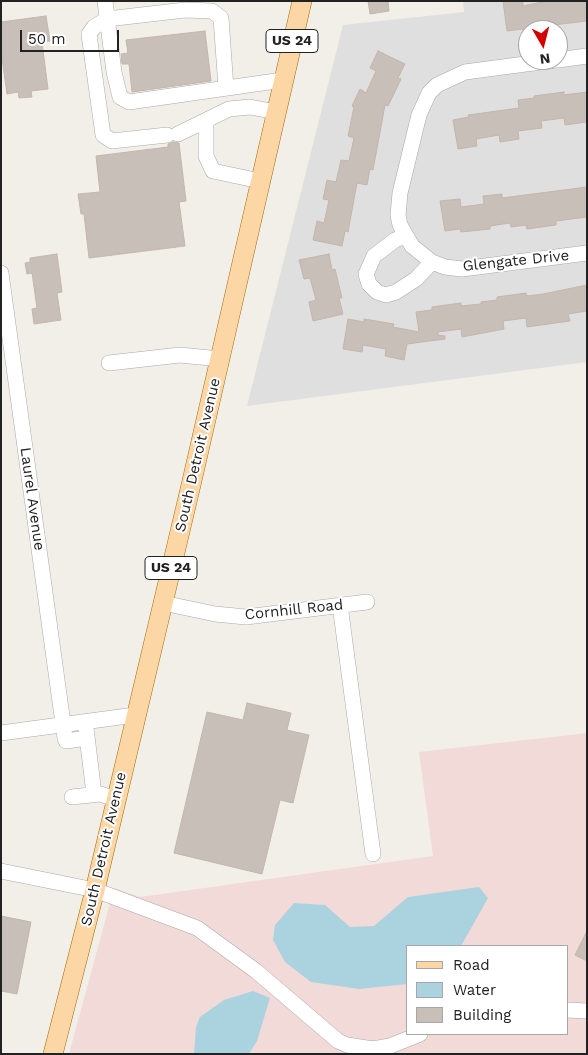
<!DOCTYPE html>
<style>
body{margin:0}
#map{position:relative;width:588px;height:1055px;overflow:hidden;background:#f2efe9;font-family:"Work Sans",sans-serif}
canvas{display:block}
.frame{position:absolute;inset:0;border:2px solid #222;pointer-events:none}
.legend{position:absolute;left:406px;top:945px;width:162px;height:90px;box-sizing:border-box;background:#fff;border:1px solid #a7a7a7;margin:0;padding:6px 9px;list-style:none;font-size:15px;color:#222}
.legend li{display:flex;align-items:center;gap:10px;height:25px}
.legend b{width:25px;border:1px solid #a7a7a7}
.north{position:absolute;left:518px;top:20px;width:50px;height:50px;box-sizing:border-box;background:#fff;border:1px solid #a7a7a7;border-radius:50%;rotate:172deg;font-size:14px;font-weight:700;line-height:20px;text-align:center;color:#222}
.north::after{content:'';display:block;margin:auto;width:18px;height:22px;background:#d40000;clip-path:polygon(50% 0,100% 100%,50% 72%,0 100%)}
.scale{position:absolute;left:20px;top:30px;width:99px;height:22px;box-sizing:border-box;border:2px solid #222;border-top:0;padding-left:6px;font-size:15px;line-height:18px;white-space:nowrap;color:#222;-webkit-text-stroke:4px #fff;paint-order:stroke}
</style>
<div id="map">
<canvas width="588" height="1055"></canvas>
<div class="frame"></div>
<ul class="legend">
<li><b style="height:6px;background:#fcd6a4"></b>Road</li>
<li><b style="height:14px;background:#aad3df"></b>Water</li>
<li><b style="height:14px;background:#c7bfb8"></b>Building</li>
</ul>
<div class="north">N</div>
<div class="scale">50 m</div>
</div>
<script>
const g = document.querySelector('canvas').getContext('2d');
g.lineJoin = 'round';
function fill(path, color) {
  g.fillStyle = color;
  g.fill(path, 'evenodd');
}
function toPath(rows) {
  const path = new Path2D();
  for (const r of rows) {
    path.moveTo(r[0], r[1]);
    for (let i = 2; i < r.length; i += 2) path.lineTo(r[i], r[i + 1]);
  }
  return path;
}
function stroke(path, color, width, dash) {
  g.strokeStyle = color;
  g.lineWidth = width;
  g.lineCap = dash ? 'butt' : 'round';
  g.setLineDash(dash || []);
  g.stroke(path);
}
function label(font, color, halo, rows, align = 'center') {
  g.font = font + ' "Work Sans",sans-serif';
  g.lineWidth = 4;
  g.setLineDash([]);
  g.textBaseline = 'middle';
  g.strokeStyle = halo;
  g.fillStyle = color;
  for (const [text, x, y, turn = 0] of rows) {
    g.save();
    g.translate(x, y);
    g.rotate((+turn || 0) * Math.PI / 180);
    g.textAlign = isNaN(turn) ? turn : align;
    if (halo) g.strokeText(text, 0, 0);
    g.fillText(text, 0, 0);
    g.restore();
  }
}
fill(toPath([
 [463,1,587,1,587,362,247,406,343,25,464,12],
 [528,30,558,30,558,60,528,60]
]), '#e0dfdf');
fill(toPath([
 [587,733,587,1054,69,1054,114,888,140,897,433,856,419,752],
 [407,946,567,946,567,1034,407,1034]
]), '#f2dad9');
fill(toPath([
 [479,887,488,898,461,946,407,946,407,984,359,989,311,982,285,962,273,940,275,925,294,903,325,905,350,927,374,926,408,897],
 [253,991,270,998,257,1041,249,1054,194,1054,196,1027,200,1017,224,1000]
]), '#aad3df');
const building = toPath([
 [368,1,388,1,389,11,370,14,368,1],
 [503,1,523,1,523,6,547,1,587,1,587,21,553,25,553,28,523,32,523,29,507,31,503,1],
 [46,16,50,41,42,42,48,89,31,91,32,97,19,98,18,92,7,94,1,51,1,22,46,16],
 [205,31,211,81,132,92,129,64,122,64,121,54,128,53,126,40,205,31],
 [378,51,405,64,398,78,401,79,388,106,385,105,373,170,370,169,367,185,357,183,348,232,345,231,342,246,313,240,317,221,324,223,329,200,323,199,327,180,336,182,341,160,349,161,354,138,348,136,354,107,352,106,360,89,366,93,376,71,370,68,378,51],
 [564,92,564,95,587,92,587,122,565,125,564,118,541,121,542,128,518,131,519,139,500,142,499,135,476,139,477,146,458,149,453,120,469,117,468,115,519,108,518,100,534,98,534,96,564,92],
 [173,142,179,143,186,201,179,202,185,246,89,258,84,214,81,214,78,194,100,192,96,156,168,147,168,144,173,142],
 [587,187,587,217,556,221,556,225,527,229,526,225,511,227,510,223,490,226,490,229,461,232,460,229,445,231,440,201,460,199,461,207,484,204,483,196,502,194,502,198,587,187],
 [57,254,62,292,57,293,61,320,34,324,32,309,37,308,32,273,27,274,25,263,30,262,30,258,57,254],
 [329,254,332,270,335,269,342,298,339,298,343,314,313,321,309,302,316,300,310,278,304,279,299,260,329,254],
 [587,285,587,311,568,314,570,321,527,327,526,318,503,321,504,329,462,337,461,329,438,332,438,335,445,336,445,339,407,344,404,360,385,356,386,349,363,345,362,352,343,349,348,319,364,322,364,319,394,324,393,327,419,332,416,312,432,310,432,307,461,303,461,306,481,304,481,302,497,300,497,297,526,293,527,296,543,294,587,285],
 [247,703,291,713,287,730,309,735,293,803,280,800,262,874,174,853,207,712,243,720,247,703],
 [1,916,31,922,17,994,1,991,1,916],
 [587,931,587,961,575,955,587,931]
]);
fill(building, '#c7bfb8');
stroke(building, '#c4b6ab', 1);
const minor = toPath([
 [105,1,114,72,120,97,129,102,283,80],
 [556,60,465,72,437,85,429,93,419,115,400,193,398,215,400,225,412,246,432,262,445,267,462,269,587,253],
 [558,60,587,56],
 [206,121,206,156,213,171,260,181],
 [178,134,229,109,250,107,276,112],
 [167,135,112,141,103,135,90,42,89,34,94,27,107,19,185,10,212,11,221,18,226,88],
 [406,236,395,240,374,256,366,274,369,284,377,292,386,295,396,292,416,279,432,262],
 [1,273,65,738,66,741,87,738],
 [109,363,180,355,220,359],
 [163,603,215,614,246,617,367,602],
 [340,605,373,854],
 [86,728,94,794],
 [1,733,135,715],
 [72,797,100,794,116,799],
 [1,871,95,890,197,928,256,971,338,1041,347,1045,373,1049,390,1046,420,1034],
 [567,1010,587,1011]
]);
const major = toPath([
 [53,1054,95,890,191,485,302,1]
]);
stroke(minor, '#a9a9a9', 16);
stroke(major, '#a06b00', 20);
stroke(minor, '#fff', 15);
stroke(major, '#fcd6a4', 19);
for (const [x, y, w] of [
 [292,41,52],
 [171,568,52]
]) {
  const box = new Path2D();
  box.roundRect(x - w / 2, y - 11.5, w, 23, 4);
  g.fillStyle = '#fff';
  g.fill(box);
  stroke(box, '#222', 1);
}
label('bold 14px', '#222', null, [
 ["US 24",292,41],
 ["US 24",171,568]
]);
label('15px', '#222', '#fff', [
 ["Glengate Drive",516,261,-6],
 ["South Detroit Avenue",198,455,-77],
 ["Laurel Avenue",32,499,82],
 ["Cornhill Road",294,610,-6],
 ["South Detroit Avenue",104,849,-77]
]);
</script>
